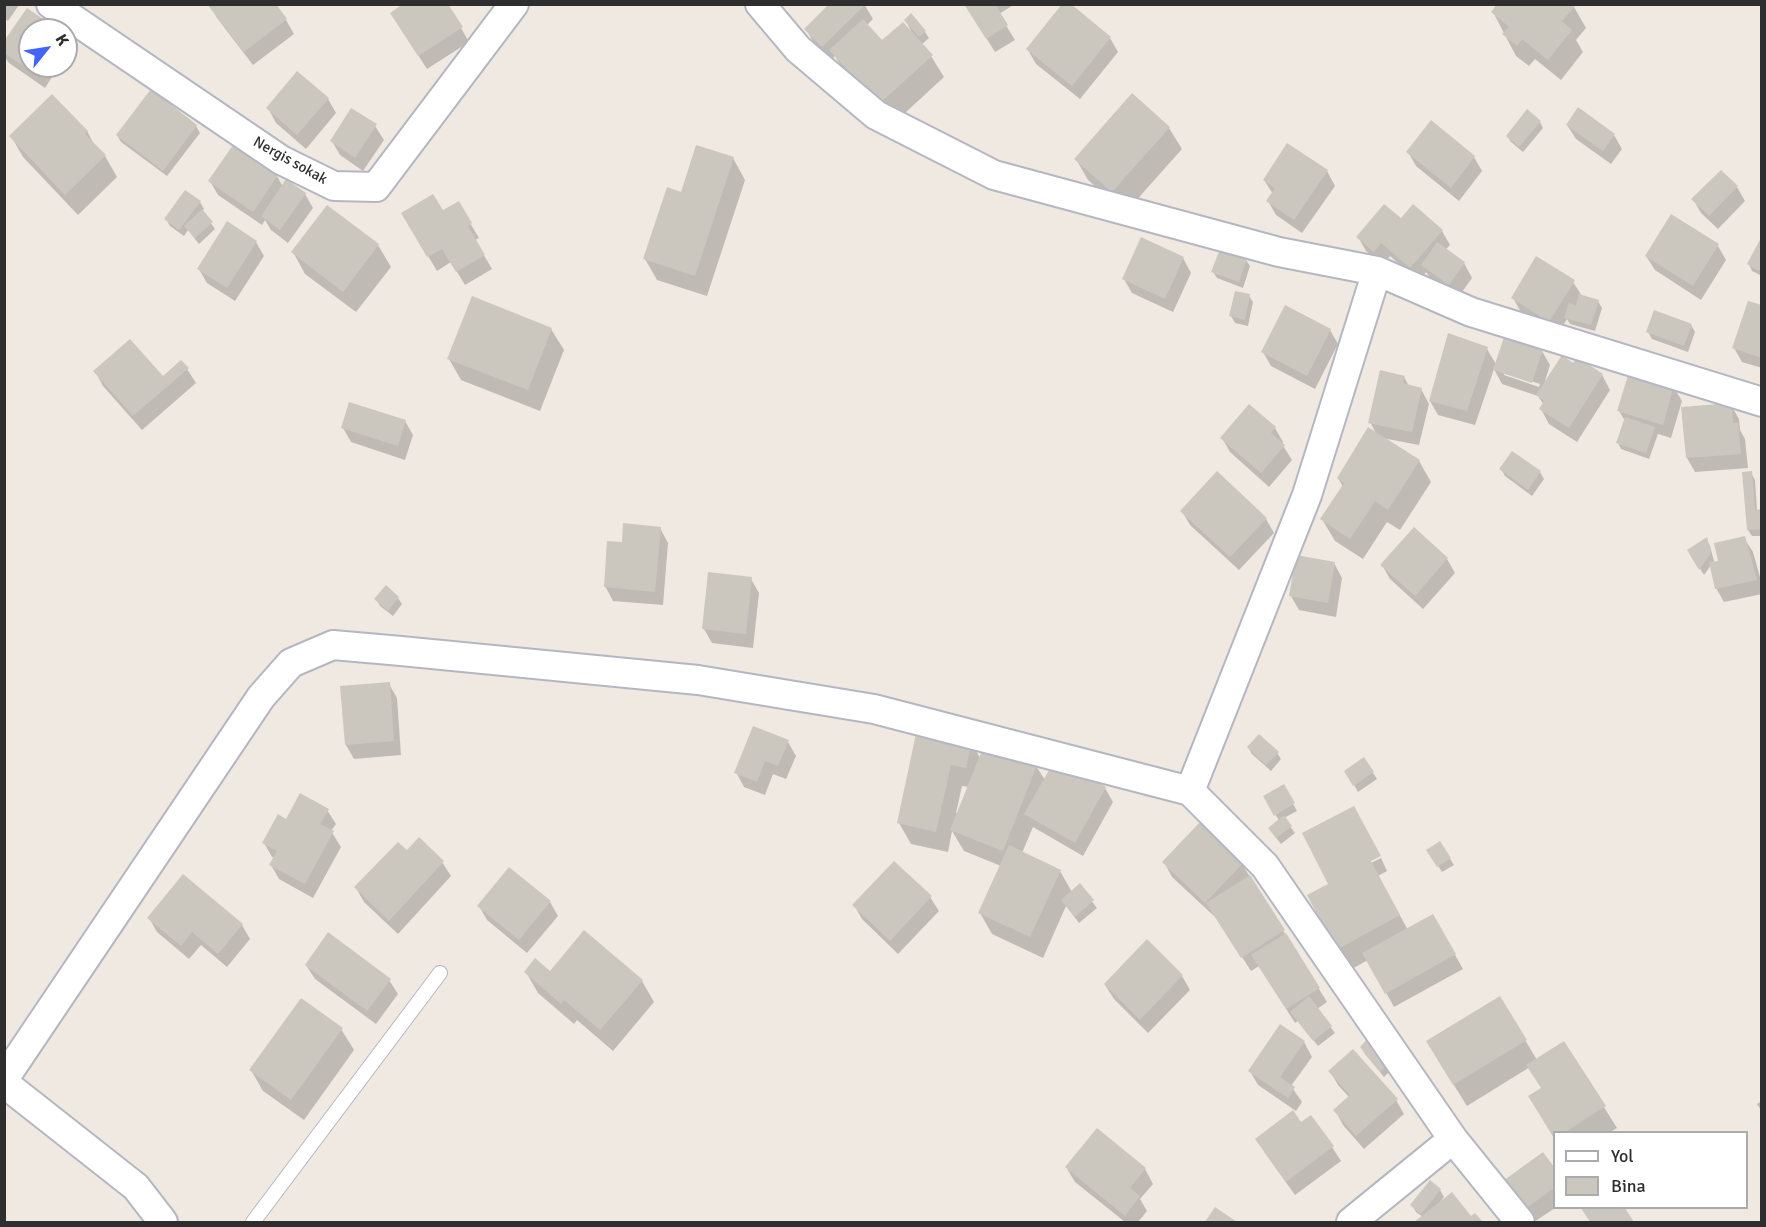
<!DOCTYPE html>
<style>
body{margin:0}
#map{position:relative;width:1766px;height:1227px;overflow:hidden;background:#efe9e1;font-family:Signika,sans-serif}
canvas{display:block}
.frame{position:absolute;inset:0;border:6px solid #2e2e2e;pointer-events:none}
.legend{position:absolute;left:1553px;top:1131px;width:195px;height:78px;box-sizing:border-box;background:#fff;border:2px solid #ababab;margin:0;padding:8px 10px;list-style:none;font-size:18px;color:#2e2e2e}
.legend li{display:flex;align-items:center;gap:12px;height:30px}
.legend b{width:30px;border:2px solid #ababab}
.north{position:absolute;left:18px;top:18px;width:60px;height:60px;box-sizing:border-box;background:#fff;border:2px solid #ababab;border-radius:50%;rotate:60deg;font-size:16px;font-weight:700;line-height:24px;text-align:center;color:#2e2e2e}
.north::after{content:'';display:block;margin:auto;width:21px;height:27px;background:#4264fb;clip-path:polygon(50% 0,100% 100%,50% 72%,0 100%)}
</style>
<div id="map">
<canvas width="1766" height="1227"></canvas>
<div class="frame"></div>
<ul class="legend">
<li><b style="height:8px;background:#fff"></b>Yol</li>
<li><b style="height:16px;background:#cbc7bf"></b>Bina</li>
</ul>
<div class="north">K</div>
</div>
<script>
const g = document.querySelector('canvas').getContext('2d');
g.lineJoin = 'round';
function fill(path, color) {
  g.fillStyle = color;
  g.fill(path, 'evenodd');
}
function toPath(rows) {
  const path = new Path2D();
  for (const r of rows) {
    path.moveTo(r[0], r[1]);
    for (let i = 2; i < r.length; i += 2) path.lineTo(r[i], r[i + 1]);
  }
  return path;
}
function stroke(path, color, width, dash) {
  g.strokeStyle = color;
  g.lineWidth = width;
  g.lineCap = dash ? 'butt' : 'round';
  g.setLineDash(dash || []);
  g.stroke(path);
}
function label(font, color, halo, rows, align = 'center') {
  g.font = font + ' Signika,sans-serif';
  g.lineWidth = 4.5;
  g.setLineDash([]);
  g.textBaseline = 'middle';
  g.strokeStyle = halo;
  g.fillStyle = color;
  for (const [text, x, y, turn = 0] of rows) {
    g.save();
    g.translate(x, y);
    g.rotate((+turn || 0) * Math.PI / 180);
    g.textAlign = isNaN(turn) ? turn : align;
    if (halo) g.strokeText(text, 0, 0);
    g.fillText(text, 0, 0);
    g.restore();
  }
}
fill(toPath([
 [4,4,19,5,8,21,4,18],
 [209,4,286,20,294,34,253,65,217,18],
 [864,4,873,19,867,25,882,42,912,33,906,21,925,32,929,38,921,45,931,56,944,77,892,125,844,71,835,56,831,60,814,43,806,29],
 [965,4,1015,4,999,14,1015,40,995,52],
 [1574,7,1586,28,1576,40,1583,52,1561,80,1535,59,1529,66,1516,56,1493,12],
 [27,10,56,30,30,30,30,66,59,66,45,88,9,63,4,56,4,43],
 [400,27,461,28,469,42,427,69],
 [1110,38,1118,52,1080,99,1036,64,1028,50],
 [66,40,71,49,66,56],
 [1132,95,1169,128,1182,149,1125,213,1088,180,1076,159],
 [328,99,336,113,306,149,276,123,268,108],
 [1540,122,1543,128,1523,152,1511,142,1507,136],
 [1567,125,1614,135,1622,149,1611,164,1576,139],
 [196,126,200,133,167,176,121,142,117,135],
 [375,126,384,140,363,171,340,155,332,141],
 [87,131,95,146,105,156,117,177,78,215,23,157,11,136],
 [1408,152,1474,157,1482,171,1459,201,1416,166],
 [733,158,745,180,707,296,657,280,645,259,681,194],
 [1327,171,1335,186,1302,233,1276,215,1268,201,1273,194,1264,180],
 [277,176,283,187,305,194,313,208,288,243,271,230,265,220,262,225,218,195,210,181],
 [1737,187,1745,201,1718,229,1701,213,1693,199],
 [200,202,204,209,202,211,215,229,199,244,188,230,184,236,170,226,166,219],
 [458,203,479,238,475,240,492,269,465,285,451,262,437,271,403,214,442,212],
 [328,207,378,245,391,267,356,312,305,274,293,252],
 [1442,231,1450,245,1445,250,1464,263,1472,278,1457,299,1431,279,1426,272,1419,281,1390,256,1383,265,1366,251,1358,237],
 [1762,239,1762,276,1752,271,1749,264],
 [256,242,264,256,235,301,207,283,199,269],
 [1718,246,1726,260,1701,300,1655,270,1646,256],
 [1183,258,1191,273,1173,312,1132,293,1124,279],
 [1246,260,1250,266,1243,288,1217,278,1213,272],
 [1573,282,1582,296,1598,301,1602,308,1595,331,1570,324,1567,319,1557,335,1521,312,1513,298],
 [1249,296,1253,302,1248,326,1235,323,1231,316],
 [1762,307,1762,368,1742,362,1734,348],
 [1691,325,1695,332,1688,352,1652,339,1648,332],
 [551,329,564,350,540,411,461,380,449,359],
 [1330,330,1338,344,1315,389,1271,366,1263,352],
 [1487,349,1496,364,1542,351,1550,365,1544,384,1602,375,1610,390,1577,442,1549,424,1541,409,1544,405,1538,396,1502,384,1494,369,1475,425,1438,415,1430,401],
 [1504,372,1540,384,1539,387,1504,375],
 [187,369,196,383,142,430,103,386,95,371,163,378],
 [1404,377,1409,386,1421,389,1429,404,1419,445,1382,438,1419,461,1431,482,1400,530,1387,522,1363,559,1335,541,1322,519,1343,487,1338,478,1377,435,1370,422],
 [1673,386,1682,401,1671,438,1658,434,1649,459,1621,449,1618,443,1625,421,1619,411],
 [1731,405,1739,419,1740,430,1745,439,1748,468,1695,472,1687,458,1683,409],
 [1250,406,1275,428,1283,442,1282,444,1292,460,1269,487,1230,452,1222,438],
 [405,421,413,435,405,460,351,442,343,428],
 [1513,453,1540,472,1544,479,1532,496,1505,476,1501,469],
 [1751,473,1755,480,1757,511,1762,511,1762,536,1752,536,1748,530],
 [1182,511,1266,519,1274,533,1239,570,1190,525],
 [660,528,668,543,663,605,613,601,605,586,623,544],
 [1744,538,1753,552,1762,584,1762,594,1724,602,1716,588,1711,565,1704,575,1689,551,1707,540,1710,546,1714,561,1712,563,1719,563],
 [1447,559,1455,573,1423,609,1390,579,1382,565],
 [1334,563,1342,578,1336,617,1299,610,1291,596],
 [751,579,759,593,753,648,712,643,704,629],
 [398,598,402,604,393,616,380,606,376,599],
 [389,684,397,698,401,755,354,759,346,745],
 [788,742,796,756,786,779,773,774,765,795,744,787,736,772],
 [971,742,980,758,1036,766,1045,780,1105,788,1113,802,1083,856,1033,827,1022,853,1060,871,1072,892,1080,886,1097,908,1079,923,1066,906,1043,958,992,934,980,913,1001,866,964,851,952,831,948,852,911,844,899,823],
 [962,786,969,787,958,813,956,813],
 [1248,747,1277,753,1281,759,1271,771,1252,754],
 [1364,759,1377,779,1358,792,1346,771],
 [1283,786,1297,811,1284,818,1295,833,1281,844,1274,835,1280,822,1265,797],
 [327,810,336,824,331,831,341,847,313,898,279,879,271,865,274,858,272,857,264,843],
 [1200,824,1242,864,1327,1002,1317,1009,1335,1033,1318,1046,1298,1021,1295,1023,1259,966,1251,971,1215,915,1214,916,1172,877,1164,862],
 [1440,843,1454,865,1442,872,1428,850],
 [1381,858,1387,871,1378,876,1408,930,1433,916,1463,969,1394,1007,1368,960,1350,970,1337,949,1330,884],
 [442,862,451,876,398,934,364,902,356,888],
 [930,897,939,911,898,954,862,919,854,905],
 [550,902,558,916,527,953,487,920,479,906],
 [149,918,242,925,250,939,227,967,201,945,189,959,157,932],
 [306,965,389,980,398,994,376,1024,315,979],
 [526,972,642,981,654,1002,613,1051,577,1020,574,1024,538,993],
 [1182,976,1190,990,1148,1033,1114,999,1105,985],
 [1500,998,1537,1060,1564,1043,1617,1128,1610,1132,1554,1132,1554,1138,1542,1118,1542,1089,1530,1067,1467,1106,1440,1063],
 [341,1029,354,1050,304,1120,263,1091,251,1070],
 [1304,1042,1312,1057,1291,1086,1302,1102,1296,1111,1258,1085,1250,1071],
 [1361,1047,1391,1070,1384,1077,1365,1054],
 [1330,1071,1396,1100,1404,1114,1364,1149,1343,1125,1335,1110,1349,1097,1338,1085],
 [1762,1101,1762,1112,1757,1104],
 [1301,1124,1332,1147,1341,1161,1295,1195,1265,1153,1257,1139],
 [1097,1130,1145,1169,1153,1184,1140,1199,1147,1211,1138,1222,1125,1222,1075,1182,1066,1167],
 [1543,1154,1554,1170,1555,1208,1534,1222,1510,1197],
 [1430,1182,1440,1190,1444,1197,1440,1202,1471,1218,1475,1215,1481,1222,1416,1222,1423,1217,1416,1212,1412,1205],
 [1581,1208,1623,1208,1632,1222,1591,1222]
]), '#0003');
fill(toPath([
 [207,4,276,4,287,19,244,52],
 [403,4,448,4,463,27,418,56,390,13],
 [829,4,866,4,822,47,804,29],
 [964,4,995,4,1008,25,986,39],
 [1062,4,1071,4,1111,37,1072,86,1026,49],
 [1497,4,1574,4,1575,6,1562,21,1572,30,1548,60,1522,39,1517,46,1502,34,1509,27,1491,12],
 [27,8,59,30,30,30,30,66,42,66,36,74,4,53,4,41],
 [911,13,926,31,919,37,904,20],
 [863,19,882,40,903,22,933,55,879,104,829,50],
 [297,71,329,98,297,135,266,108],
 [151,89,197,125,163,171,116,135],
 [1132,93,1170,127,1112,192,1074,159],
 [52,94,88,131,85,134,106,155,65,195,9,136],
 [1578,107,1615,134,1603,151,1566,125],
 [351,108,377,124,355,158,330,141],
 [1527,109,1541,121,1519,147,1506,136],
 [1431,120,1475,156,1451,188,1406,152],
 [1287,143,1328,170,1294,220,1266,201,1275,188,1263,180],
 [233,145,278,175,253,212,208,181],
 [696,145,734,157,695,276,643,259,667,187,681,192],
 [1721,170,1738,186,1709,216,1691,199],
 [286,179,306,193,280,230,261,216],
 [185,190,201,201,179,230,164,219],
 [433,194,443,210,459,201,472,223,468,226,485,255,456,272,442,249,427,257,401,213],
 [1384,204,1401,218,1413,204,1443,230,1410,268,1381,243,1374,252,1356,237],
 [327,205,379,244,343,292,291,252],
 [202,209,213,222,195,238,184,226],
 [1671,214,1719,244,1693,286,1645,256],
 [227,221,257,241,227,288,197,269],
 [1762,236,1762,266,1759,271,1747,264],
 [1141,237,1184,257,1165,299,1122,279],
 [1437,242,1465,262,1449,285,1421,265],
 [1220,249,1247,258,1239,282,1211,272],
 [1536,256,1575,280,1549,322,1511,298],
 [1235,291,1250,294,1245,320,1229,316],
 [1579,294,1599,300,1591,325,1564,318,1569,303,1576,306],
 [472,296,552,328,528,390,447,359],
 [1748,301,1762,305,1762,358,1732,348],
 [1285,305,1331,329,1307,376,1261,352],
 [1654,310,1692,324,1684,346,1646,332],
 [1448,333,1488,347,1467,411,1429,401],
 [1504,337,1543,349,1532,383,1493,370],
 [130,339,163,376,181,360,189,368,133,416,93,371],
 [1562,355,1573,363,1577,357,1603,374,1569,428,1539,409,1544,401,1536,395],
 [1380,370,1405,376,1403,383,1422,388,1412,432,1368,423],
 [1629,372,1674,385,1663,425,1617,411],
 [349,402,406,420,398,446,341,428],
 [1732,403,1733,423,1738,423,1741,454,1686,458,1681,407],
 [1249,404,1276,427,1271,433,1285,445,1261,473,1220,438],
 [1625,417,1655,427,1646,453,1616,443],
 [1368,427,1420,460,1388,510,1375,501,1350,539,1320,519,1344,483,1337,478],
 [1512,451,1541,471,1528,490,1499,469],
 [1217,471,1267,518,1230,557,1180,511],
 [1752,471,1755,510,1762,509,1762,529,1747,530,1742,472],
 [623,523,661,527,655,592,604,587,607,541,622,542],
 [1414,527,1448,558,1415,596,1380,565],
 [1745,536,1757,580,1715,589,1709,562,1718,561,1714,543],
 [1707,537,1711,553,1699,570,1687,550],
 [1296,555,1335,562,1328,603,1289,596],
 [708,572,752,577,746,634,702,629],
 [386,585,399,597,388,611,374,599],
 [390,682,394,741,345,745,340,686],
 [753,726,789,740,778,766,765,761,757,782,734,773],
 [917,729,972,741,966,768,951,765,936,832,897,823],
 [1259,734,1279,752,1266,765,1247,747],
 [985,743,1037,765,1003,851,950,830],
 [1364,757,1374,772,1353,786,1344,771],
 [1056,758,1106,787,1075,843,1024,814],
 [1284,784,1295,803,1274,816,1263,796],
 [300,793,329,809,320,824,334,831,305,884,269,865,277,851,262,843,278,814,286,819],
 [1354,806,1381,856,1371,861,1400,915,1336,950,1307,895,1328,884,1302,833],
 [1284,815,1292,826,1276,838,1268,828],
 [1200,822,1243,863,1205,903,1162,862],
 [419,837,444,861,389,921,354,887,398,842,407,850],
 [1440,841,1451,858,1437,867,1426,850],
 [1009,845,1061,870,1030,937,978,913],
 [894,861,932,896,890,941,852,905],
 [509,867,551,901,519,940,477,906],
 [183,874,243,924,218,954,192,932,181,946,147,918],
 [1250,875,1285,930,1241,958,1206,903],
 [1080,883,1094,900,1075,917,1061,900],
 [1433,914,1456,954,1385,994,1362,953],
 [584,930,643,980,600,1030,564,1000,561,1004,524,972,535,958,550,971],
 [328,932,391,979,367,1011,305,965],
 [1286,933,1320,988,1286,1009,1251,955],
 [1147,939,1183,975,1140,1020,1104,984],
 [1309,996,1332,1026,1313,1041,1290,1012],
 [1500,996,1527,1040,1453,1085,1426,1041],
 [301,998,343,1028,291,1100,249,1070],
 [1280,1024,1305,1041,1280,1077,1295,1087,1288,1098,1248,1071],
 [1369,1037,1389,1062,1380,1072,1360,1047],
 [1564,1041,1606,1106,1565,1132,1554,1132,1554,1138,1528,1096,1541,1088,1526,1065],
 [1353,1049,1398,1099,1356,1136,1333,1110,1350,1095,1328,1071],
 [1293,1110,1301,1122,1311,1115,1334,1146,1286,1182,1255,1139],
 [1097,1128,1146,1168,1130,1188,1140,1196,1125,1216,1065,1167],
 [1543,1152,1554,1167,1554,1188,1521,1212,1500,1183],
 [1430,1180,1441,1189,1421,1214,1410,1205],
 [1452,1192,1471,1216,1475,1213,1483,1222,1414,1222],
 [1215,1207,1237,1222,1205,1222],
 [1581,1208,1625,1208,1634,1222,1590,1222]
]), '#cbc7bf');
const lane = toPath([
 [253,1222,440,973]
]);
const street = toPath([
 [51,4,281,160,334,186,376,187,514,4],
 [760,4,798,49,876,115,994,175,1279,252,1377,271,1471,312,1762,402],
 [1190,791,1307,495,1377,271],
 [4,1079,261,697,291,663,333,645,401,651,698,680,874,709,1190,791,1265,866,1453,1139,1520,1222],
 [4,1083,136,1187,163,1222],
 [1351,1222,1453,1139]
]);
stroke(lane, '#b4b7c1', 16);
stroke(street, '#b4b7c1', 32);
stroke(lane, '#fff', 14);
stroke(street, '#fff', 28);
label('15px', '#2e2e2e', '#fff', [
 ["Nergis sokak",290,161,29]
]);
</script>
